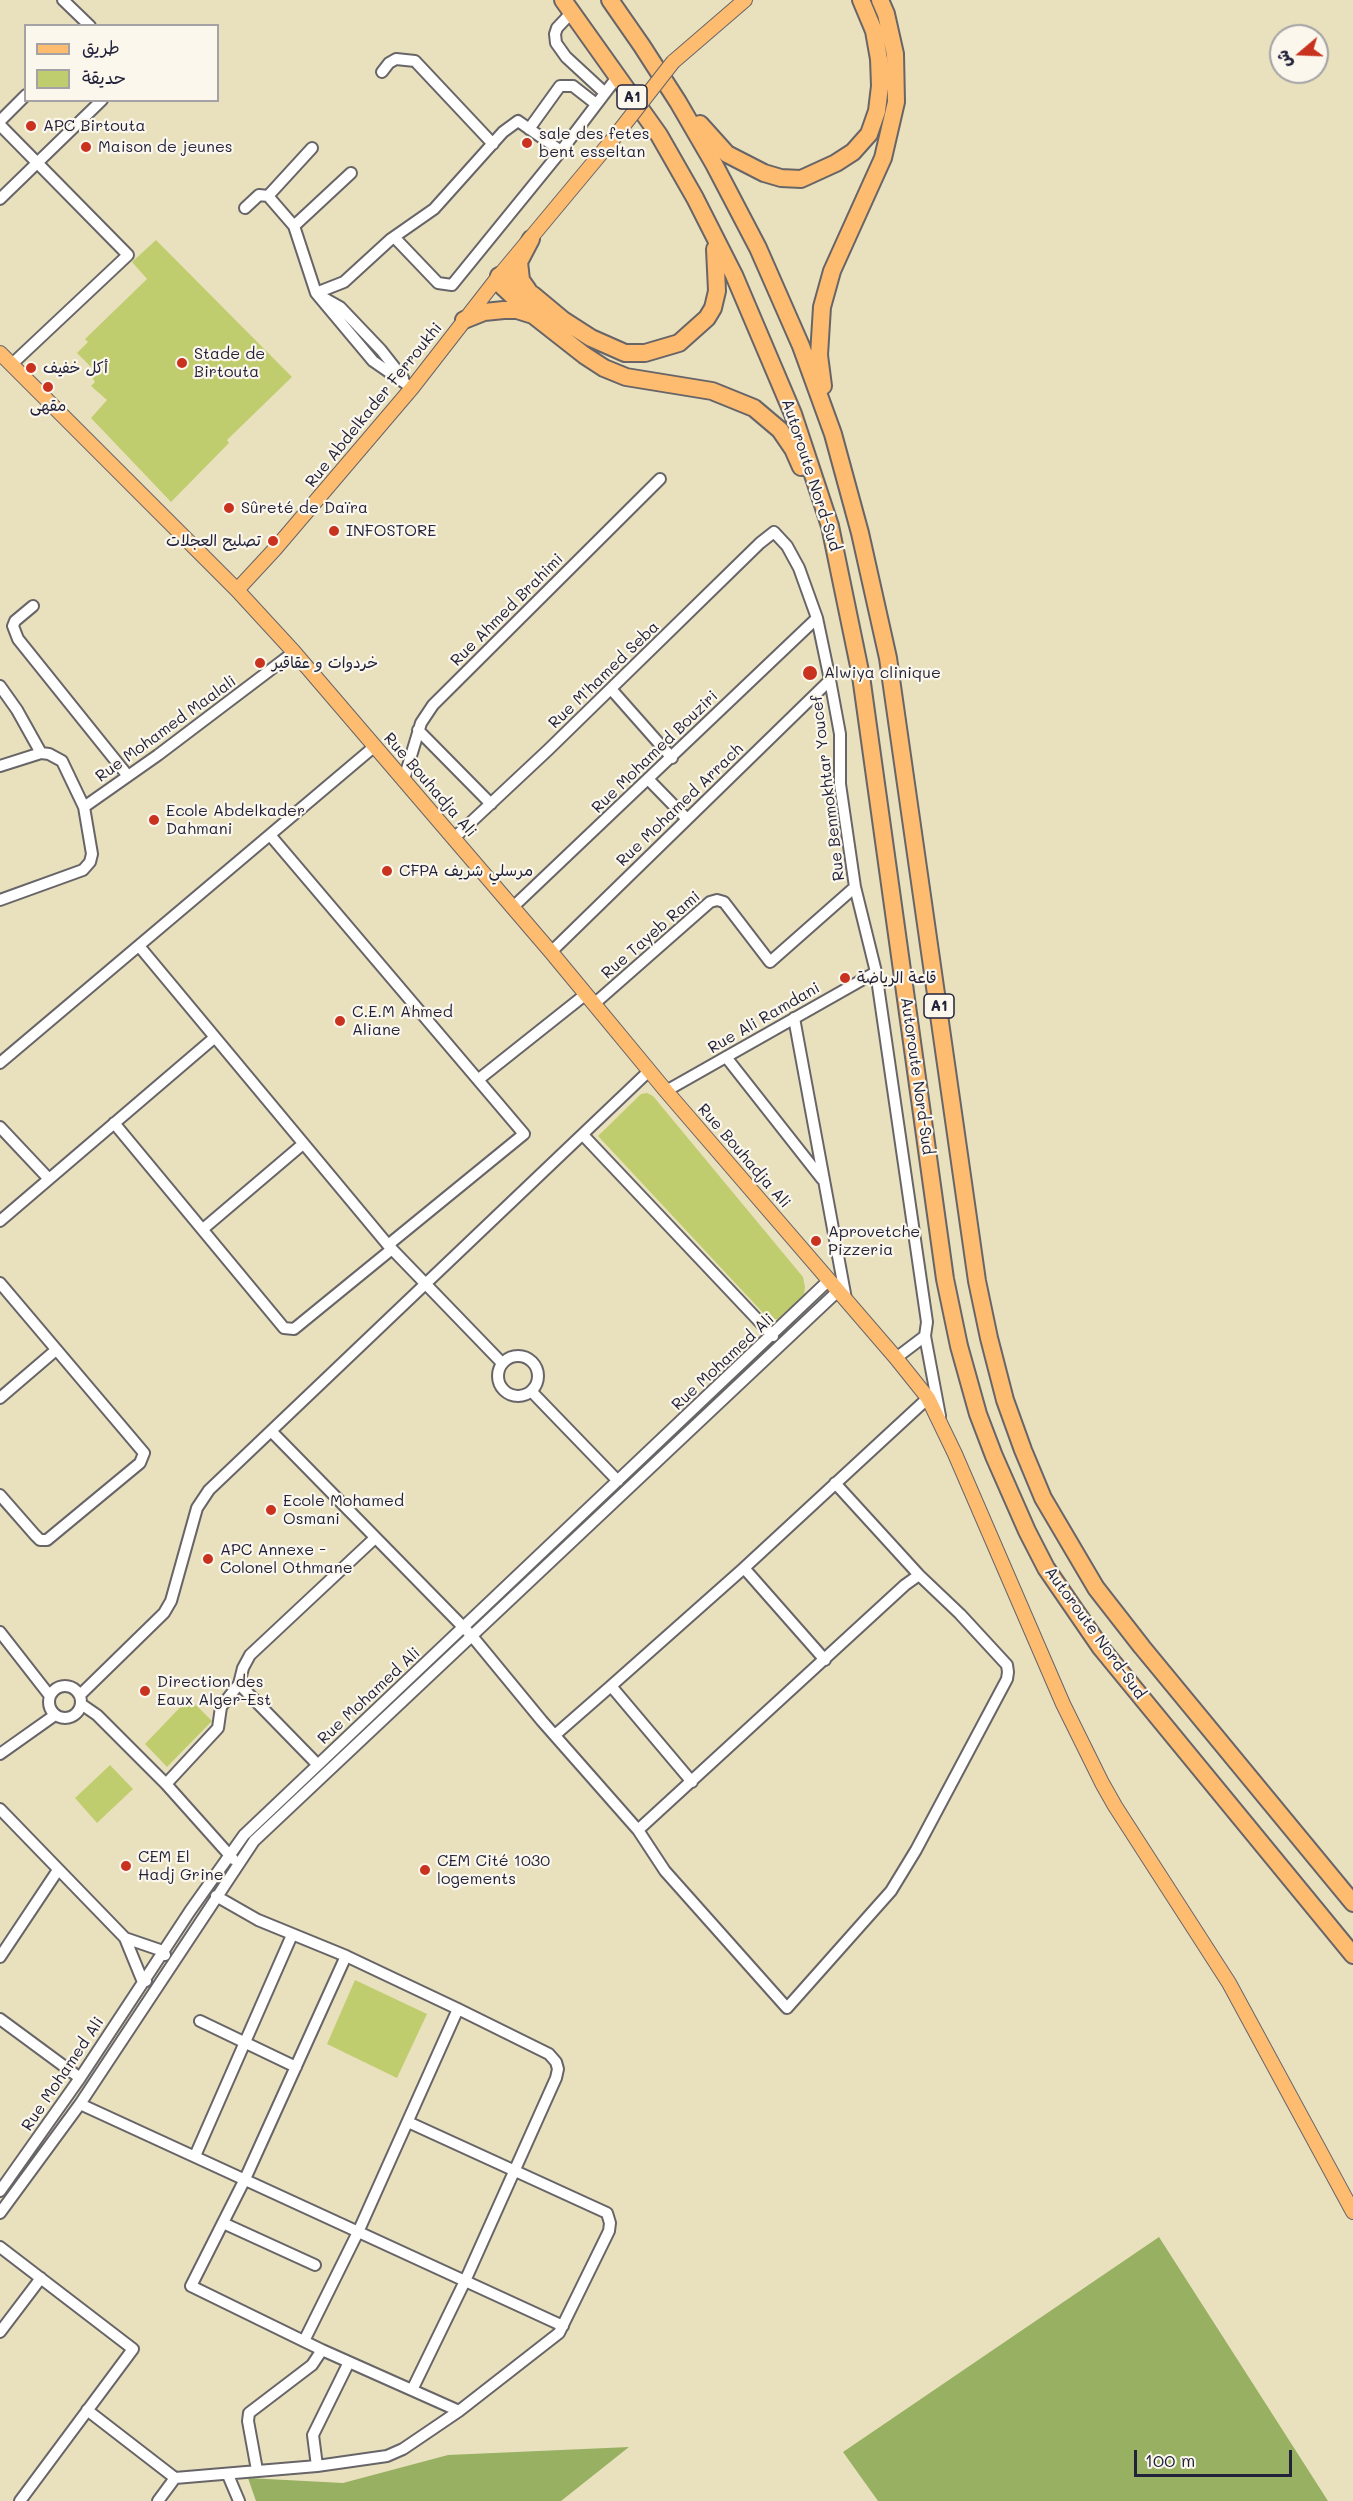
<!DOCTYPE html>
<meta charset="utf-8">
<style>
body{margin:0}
#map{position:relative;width:1353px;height:2501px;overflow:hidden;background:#e9e1be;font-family:Mali,"Playpen Sans Arabic",sans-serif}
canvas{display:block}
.legend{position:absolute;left:24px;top:24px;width:195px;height:78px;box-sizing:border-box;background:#fbf7ec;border:2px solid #a4a2a5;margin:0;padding:8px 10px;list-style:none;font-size:18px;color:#22223b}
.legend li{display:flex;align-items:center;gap:12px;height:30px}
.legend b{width:30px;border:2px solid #a4a2a5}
.north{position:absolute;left:1269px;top:24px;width:60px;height:60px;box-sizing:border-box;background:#fbf7ec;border:2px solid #a4a2a5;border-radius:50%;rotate:251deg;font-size:16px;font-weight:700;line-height:24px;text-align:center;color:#22223b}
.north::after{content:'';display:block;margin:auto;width:21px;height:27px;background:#c8321e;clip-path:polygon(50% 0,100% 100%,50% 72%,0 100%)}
.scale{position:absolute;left:1134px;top:2450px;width:158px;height:27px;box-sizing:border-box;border:3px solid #22223b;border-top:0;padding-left:8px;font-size:18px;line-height:21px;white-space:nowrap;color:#22223b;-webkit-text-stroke:4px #fbf7ec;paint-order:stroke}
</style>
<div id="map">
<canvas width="1353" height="2501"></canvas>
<ul class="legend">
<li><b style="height:8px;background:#fdbc6f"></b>طريق</li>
<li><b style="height:16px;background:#c0cd6f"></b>حديقة</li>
</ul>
<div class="north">ش</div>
<div class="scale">100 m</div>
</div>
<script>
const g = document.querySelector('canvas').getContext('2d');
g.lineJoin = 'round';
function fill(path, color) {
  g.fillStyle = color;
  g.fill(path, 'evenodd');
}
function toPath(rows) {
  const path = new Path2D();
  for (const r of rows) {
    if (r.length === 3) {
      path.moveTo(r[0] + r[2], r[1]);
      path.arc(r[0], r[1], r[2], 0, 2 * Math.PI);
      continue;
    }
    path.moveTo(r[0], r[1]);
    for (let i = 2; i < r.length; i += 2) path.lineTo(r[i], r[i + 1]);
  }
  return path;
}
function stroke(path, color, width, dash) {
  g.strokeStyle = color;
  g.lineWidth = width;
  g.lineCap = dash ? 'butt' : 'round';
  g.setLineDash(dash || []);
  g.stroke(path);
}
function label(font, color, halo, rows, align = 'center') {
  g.font = font + ' Mali,"Playpen Sans Arabic",sans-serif';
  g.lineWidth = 4.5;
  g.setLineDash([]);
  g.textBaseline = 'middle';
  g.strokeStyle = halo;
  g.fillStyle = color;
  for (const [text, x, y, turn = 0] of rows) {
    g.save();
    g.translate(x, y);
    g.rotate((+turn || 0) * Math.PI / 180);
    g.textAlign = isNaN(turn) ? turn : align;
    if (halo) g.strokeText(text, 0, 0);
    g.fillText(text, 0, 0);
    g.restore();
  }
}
fill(toPath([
 [156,240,292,377,227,440,229,443,171,502,91,418,107,400,91,386,95,382,92,377,96,372,77,353,88,342,85,339,147,279,132,262],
 [647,1093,653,1096,803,1277,805,1287,804,1296,795,1307,778,1319,771,1320,765,1315,598,1136,641,1094],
 [189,1698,212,1721,167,1767,145,1744],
 [110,1765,133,1789,97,1823,75,1798],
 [355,1980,427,2014,397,2078,327,2044]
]), '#c0cd6f');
fill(toPath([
 [1159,2237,1328,2501,878,2501,843,2452],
 [629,2447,561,2501,256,2501,248,2478,343,2483,448,2455]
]), '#98b062');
const minor = toPath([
 [63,0,90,26],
 [572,12,557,28,555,34,556,43,566,57,605,93],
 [382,72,389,63,396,59,415,61,493,144],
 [0,121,26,95],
 [0,125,128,255,11,365],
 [529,129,560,86,573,86,596,104],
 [312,148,268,196,294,226,316,293,373,361,412,388],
 [0,199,102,100],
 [245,208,259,195,268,196],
 [294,226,351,173],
 [394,237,438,283,452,285,561,151],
 [316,293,344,282,391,239,434,209,503,132,518,121,561,151,618,76],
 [324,298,340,307,381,350,403,378],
 [33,606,15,621,13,626,18,639,128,776],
 [0,686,17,710,41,753],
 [611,689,672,758],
 [418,730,491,804],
 [0,766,41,753,49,754,62,761,84,807,92,854,90,862,83,870,0,900],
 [404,779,421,723,433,705,660,479],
 [649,780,686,818],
 [84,807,158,755,294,652],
 [270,835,524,1134,388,1245],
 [454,838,548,750,760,543,774,532,787,546,799,568,817,618,830,680,840,734,840,784,855,887,876,972,927,1322,925,1336,940,1416],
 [513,907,817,618],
 [139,946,388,1245,502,1363],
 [551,952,830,680],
 [594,1004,710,902,717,900,724,902,770,962,855,887],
 [794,1018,846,1299],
 [726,1057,822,1179],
 [0,1063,375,746],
 [479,1079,586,994],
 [666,1091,876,972],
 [114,1123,284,1328,294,1329,392,1249],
 [0,1127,49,1179],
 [583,1135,773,1336],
 [0,1221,214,1038],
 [203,1229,303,1144],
 [0,1283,144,1453,140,1463,47,1540,40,1540,35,1535,0,1495],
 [518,1376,20],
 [896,1358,925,1336],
 [531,1391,618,1481],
 [0,1398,56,1350],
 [272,1432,472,1636,542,1721,638,1830,665,1871,787,2008,891,1891,916,1850,1007,1679,1008,1672,1007,1665,960,1614,919,1575,835,1483],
 [0,1632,50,1696],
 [825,1660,744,1568,928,1398],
 [239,1684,318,1765],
 [65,1702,16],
 [611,1686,744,1568],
 [80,1695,164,1613,171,1601,197,1508,209,1490,649,1071],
 [81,1704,97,1715,166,1784,233,1859],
 [555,1735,611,1686,692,1782],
 [0,1754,55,1715],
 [166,1784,218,1728,221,1707,239,1684,243,1668,250,1655,375,1538],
 [0,1809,125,1938],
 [638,1830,905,1585,919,1575],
 [216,1896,258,1920,346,1956,458,2009,549,2054,556,2062,558,2069,556,2078,465,2281,412,2390],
 [346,1956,245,2179,191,2286,322,2350,459,2411],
 [0,1957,58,1870],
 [146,1981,143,1982,125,1938,163,1951,165,1955],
 [0,2019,80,2078],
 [200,2021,296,2067],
 [80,2104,563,2326],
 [195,2156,292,1935],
 [0,2191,80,2078,190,1911,244,1835,828,1281],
 [0,2213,80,2104,254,1841,838,1291],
 [223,2223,315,2265],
 [0,2247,133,2349,20,2501],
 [0,2332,41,2278],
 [304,2341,359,2230,458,2009],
 [87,2410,175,2478,158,2501],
 [317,2466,313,2435,349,2362],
 [257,2470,248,2421,249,2413,312,2365,322,2350],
 [228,2475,239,2501],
 [175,2478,317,2466,387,2456,403,2449,459,2411,559,2333,609,2231,610,2223,607,2213,408,2122]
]);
const major = toPath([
 [673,62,745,0],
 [0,353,237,590,294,652,551,952,666,1091,896,1358,928,1398,955,1454,1063,1704,1102,1783,1115,1806,1229,1983,1353,2212],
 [237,590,275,549,412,388,499,276,613,139]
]);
const highway = toPath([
 [563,0,659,135,695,198,734,275,793,414,830,526,861,676,945,1279,959,1346,978,1414,994,1456,1027,1531,1046,1568,1101,1648,1353,1955],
 [610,0,642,46,678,102,714,164,758,248,801,346,833,434,860,533,888,658,977,1281,989,1338,1005,1400,1023,1450,1043,1498,1096,1588,1142,1647,1353,1903],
 [700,124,727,154,764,173,781,178,801,179,836,163,853,152,869,134,877,111,880,86,879,59,874,31,861,0],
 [499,276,503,287,533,315,584,355,604,368,626,377,712,391,754,408,780,430,793,449,801,467],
 [499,276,509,279,533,295,563,320,591,338,625,353,645,353,679,343,707,318,713,308,717,291,715,249],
 [528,290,521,280,519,262,531,239],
 [464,320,484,312,504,310,517,310,533,315],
 [823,386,819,355,822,307,832,271,883,158,896,102,895,54,886,14,880,0]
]);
stroke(minor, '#686569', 14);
stroke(major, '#686569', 16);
stroke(highway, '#686569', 20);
stroke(minor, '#fff', 10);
stroke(major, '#fdbc6f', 14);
stroke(highway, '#fdbc6f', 16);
const majorBridge = toPath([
 [613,139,673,62]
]);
stroke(majorBridge, '#686569', 16, []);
stroke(majorBridge, '#fdbc6f', 14);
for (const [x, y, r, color] of [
 [31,126,6,"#c8321e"],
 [527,143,6,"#c8321e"],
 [86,147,6,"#c8321e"],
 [182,363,6,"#c8321e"],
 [31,368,6,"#c8321e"],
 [48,387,6,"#c8321e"],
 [229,508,6,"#c8321e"],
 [334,531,6,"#c8321e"],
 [273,541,6,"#c8321e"],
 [260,663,6,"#c8321e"],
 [810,673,8,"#c8321e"],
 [154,820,6,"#c8321e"],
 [387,871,6,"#c8321e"],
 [845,978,6,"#c8321e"],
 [340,1021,6,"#c8321e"],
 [816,1241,6,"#c8321e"],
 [271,1510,6,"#c8321e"],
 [208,1559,6,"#c8321e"],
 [145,1691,6,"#c8321e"],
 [126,1866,6,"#c8321e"],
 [425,1870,6,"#c8321e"]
]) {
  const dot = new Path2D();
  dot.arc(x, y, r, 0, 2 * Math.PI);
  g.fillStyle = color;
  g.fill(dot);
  stroke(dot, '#fbf7ec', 2);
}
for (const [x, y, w] of [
 [632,97,30],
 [939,1006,30]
]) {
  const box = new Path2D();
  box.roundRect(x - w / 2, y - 12, w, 24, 4.5);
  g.fillStyle = '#fbf7ec';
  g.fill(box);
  stroke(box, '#22223b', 1.5);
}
label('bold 15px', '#22223b', null, [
 ["A1",632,97],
 ["A1",939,1006]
]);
label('16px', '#22223b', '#fbf7ec', [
 ["APC Birtouta",43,126],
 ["sale des fetes",539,134],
 ["bent esseltan",539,152],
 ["Maison de jeunes",98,147],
 ["Stade de",194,354],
 ["Birtouta",194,372],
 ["أكل خفيف",43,368],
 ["مقهى",48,406,"center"],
 ["Sûreté de Daïra",241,508],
 ["INFOSTORE",346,531],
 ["تصليح العجلات",261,541,"right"],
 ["خردوات و عقاقير",272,663],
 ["Alwiya clinique",824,673],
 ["Ecole Abdelkader",166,811],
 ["Dahmani",166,829],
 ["CFPA مرسلي شريف",399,871],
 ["قاعة الرياضة",857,978],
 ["C.E.M Ahmed",352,1012],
 ["Aliane",352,1030],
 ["Aprovetche",828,1232],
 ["Pizzeria",828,1250],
 ["Ecole Mohamed",283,1501],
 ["Osmani",283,1519],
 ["APC Annexe -",220,1550],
 ["Colonel Othmane",220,1568],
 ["Direction des",157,1682],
 ["Eaux Alger-Est",157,1700],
 ["CEM El",138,1857],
 ["Hadj Grine",138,1875],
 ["CEM Cité 1030",437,1861],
 ["logements",437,1879]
], 'left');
label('16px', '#22223b', '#fbf7ec', [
 ["Rue Abdelkader Ferroukhi",374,405,-51],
 ["Autoroute Nord-Sud",811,475,72],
 ["Rue Ahmed Brahimi",507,610,-45],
 ["Rue M'hamed Seba",604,675,-44],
 ["Rue Mohamed Maalali",166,729,-36],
 ["Rue Mohamed Bouziri",655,752,-44],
 ["Rue Bouhadja Ali",430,785,49],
 ["Rue Benmokhtar Youcef",828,788,-97],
 ["Rue Mohamed Arrach",680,805,-44],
 ["Rue Tayeb Rami",651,935,-41],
 ["Rue Ali Ramdani",764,1018,-30],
 ["Autoroute Nord-Sud",917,1076,82],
 ["Rue Bouhadja Ali",744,1156,49],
 ["Rue Mohamed Ali",723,1362,-43],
 ["Autoroute Nord-Sud",1095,1633,54],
 ["Rue Mohamed Ali",369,1696,-43],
 ["Rue Mohamed Ali",63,2074,-56]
]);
</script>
